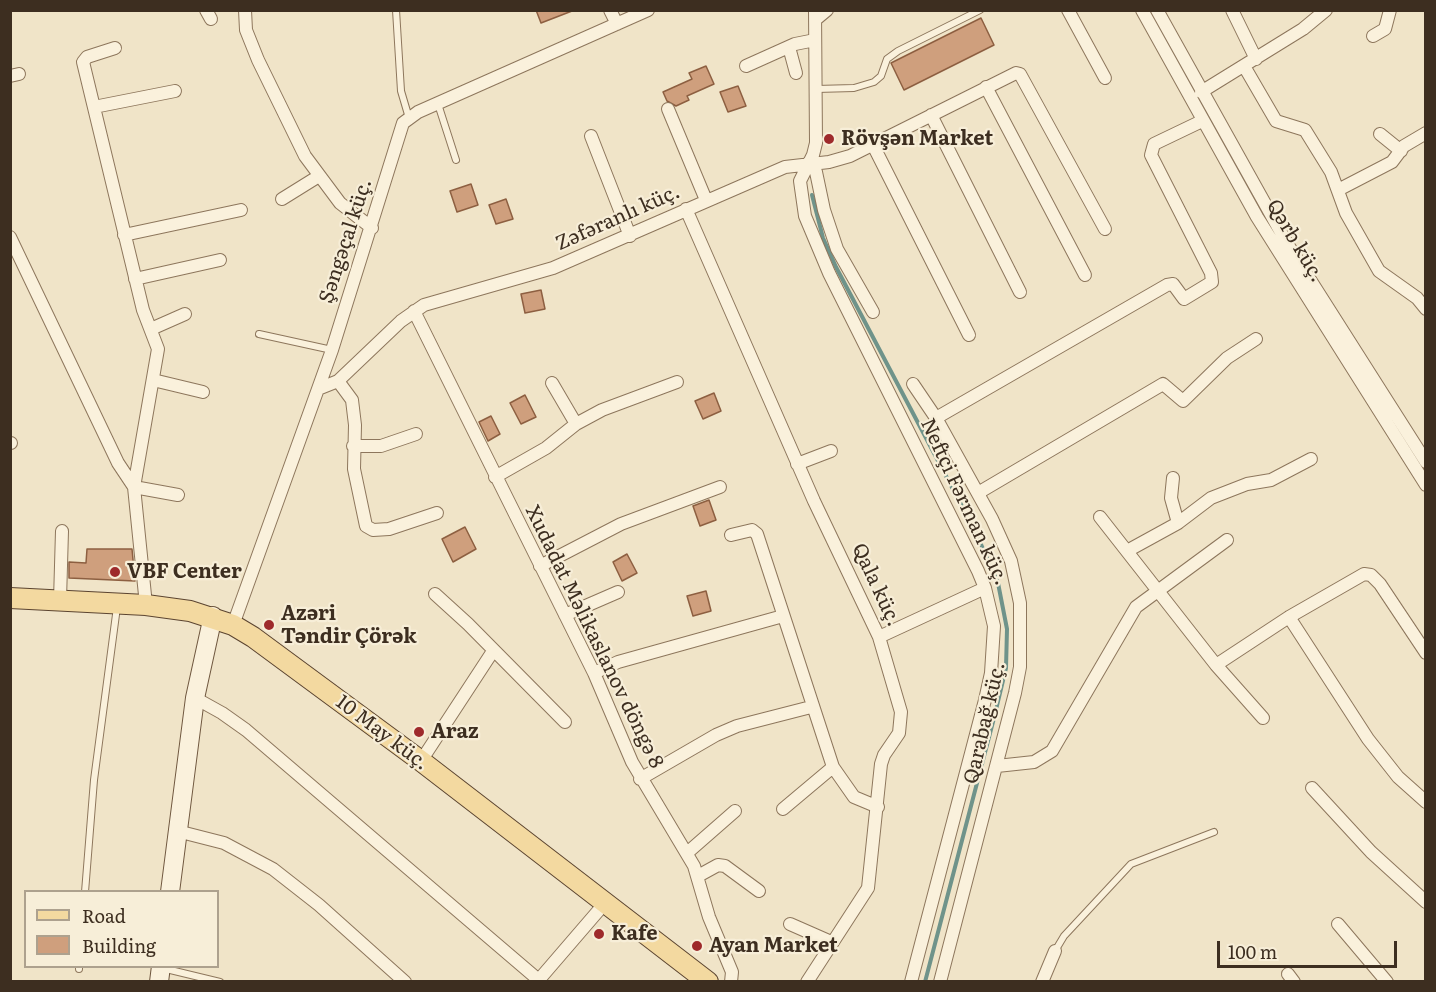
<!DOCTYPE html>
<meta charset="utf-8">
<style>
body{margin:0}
#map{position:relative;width:1436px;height:992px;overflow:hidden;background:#f0e4c8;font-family:Literata,serif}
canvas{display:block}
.frame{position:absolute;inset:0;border:12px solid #3d2e20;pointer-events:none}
.legend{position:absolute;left:24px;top:890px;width:195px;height:78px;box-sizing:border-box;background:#f7eed8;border:2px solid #ada18e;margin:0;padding:8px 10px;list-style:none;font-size:18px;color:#3d2e20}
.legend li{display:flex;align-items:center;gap:12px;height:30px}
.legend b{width:30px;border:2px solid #ada18e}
.scale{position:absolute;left:1217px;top:941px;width:180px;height:27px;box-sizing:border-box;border:3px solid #3d2e20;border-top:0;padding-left:8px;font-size:18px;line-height:21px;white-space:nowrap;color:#3d2e20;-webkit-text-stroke:4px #f7eed8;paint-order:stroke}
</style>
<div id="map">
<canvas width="1436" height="992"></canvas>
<div class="frame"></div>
<ul class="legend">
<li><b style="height:8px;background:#f3d9a0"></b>Road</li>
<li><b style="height:16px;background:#cf9f7d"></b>Building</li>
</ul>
<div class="scale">100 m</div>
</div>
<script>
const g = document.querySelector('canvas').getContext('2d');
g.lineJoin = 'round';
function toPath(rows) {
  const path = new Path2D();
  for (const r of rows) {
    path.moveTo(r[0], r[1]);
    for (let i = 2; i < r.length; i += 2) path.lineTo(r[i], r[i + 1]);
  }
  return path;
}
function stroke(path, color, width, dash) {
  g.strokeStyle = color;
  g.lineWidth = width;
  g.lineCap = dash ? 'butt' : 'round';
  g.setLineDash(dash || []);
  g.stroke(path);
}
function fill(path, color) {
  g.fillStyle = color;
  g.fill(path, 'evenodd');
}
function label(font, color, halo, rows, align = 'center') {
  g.font = font + ' Literata,serif';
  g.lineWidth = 4.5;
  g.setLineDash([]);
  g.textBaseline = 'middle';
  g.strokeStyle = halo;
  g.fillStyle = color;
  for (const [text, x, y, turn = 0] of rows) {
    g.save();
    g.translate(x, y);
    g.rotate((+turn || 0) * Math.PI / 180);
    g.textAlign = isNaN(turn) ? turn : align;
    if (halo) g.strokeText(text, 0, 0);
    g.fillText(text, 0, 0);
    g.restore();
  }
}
stroke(toPath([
 [812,195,823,238,836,267,976,533,998,583,1007,629,1006,668,994,718,925,982],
 [1255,202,1275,234],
 [1401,433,1413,452]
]), '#6f938a', 4);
const building = toPath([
 [536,10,572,10,572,11,541,23,536,10],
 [981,18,994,45,904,90,891,63,981,18],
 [706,66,714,84,687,96,689,100,676,106,667,101,663,92,692,79,689,73,706,66],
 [738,86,746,106,728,112,720,92,738,86],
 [471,184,478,205,457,212,450,191,471,184],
 [506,199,513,219,496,224,489,205,506,199],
 [541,290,545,309,525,313,521,294,541,290],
 [714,393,721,411,703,419,695,401,714,393],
 [525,395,536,417,521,424,510,403,525,395],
 [491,416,500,434,488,441,479,422,491,416],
 [709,500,716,520,700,526,693,506,709,500],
 [465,527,476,549,453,562,442,539,465,527],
 [87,549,132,549,135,581,69,578,69,562,86,563,87,549],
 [627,554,637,573,622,581,613,562,627,554],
 [706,591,711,611,693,616,687,596,706,591]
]);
fill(building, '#cf9f7d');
stroke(building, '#8d5f41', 1.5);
const lane = toPath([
 [396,10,401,91,409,118],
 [816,89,854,88,874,82,881,76,887,59,898,51,980,10],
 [438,104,456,160],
 [259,334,332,350],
 [85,892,94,780,117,607],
 [1055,951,1064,936,1131,864,1214,832],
 [162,968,220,982],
 [79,969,79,966]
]);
const street = toPath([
 [206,10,211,19],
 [245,10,246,30,258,60,305,156,340,203,372,228],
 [610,10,617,24],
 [815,10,816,143,813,155,800,181,805,216,829,273,978,571,985,588,994,626,991,673,985,700,911,982],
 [1068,10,1105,78],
 [1142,10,1257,217,1426,485],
 [1157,10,1288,245,1426,462],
 [1232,10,1256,59],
 [815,20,827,10],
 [1373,36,1385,29,1390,10],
 [789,47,796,73],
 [115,48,87,57,83,62,143,310,158,349,134,487,178,495],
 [746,66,795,44,815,40],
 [1244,66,1276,121,1305,130,1331,172,1346,213,1379,271,1417,298,1426,309],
 [10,76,19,74],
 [986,87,1085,275],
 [1201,92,1303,29,1326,10],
 [94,107,175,91],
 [668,109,706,200],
 [931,115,1020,292],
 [1380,134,1401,151],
 [591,136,630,236],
 [873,145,969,335],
 [809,162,816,172,824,210,837,249,873,312],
 [1338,190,1392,162,1404,146,1426,133],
 [282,199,319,176],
 [686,209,814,501,879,637,901,712,899,733,884,755,881,764,868,888,807,982],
 [124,235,241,210],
 [10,237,118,463,134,487,146,605],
 [135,279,220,260],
 [414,311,594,673,632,762,694,866,709,917,732,972,731,982],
 [151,329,185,314],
 [153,380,203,392],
 [338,381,352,400,355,425,354,469,366,526,373,530,389,529,437,513],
 [552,383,576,424],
 [913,384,936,418,992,519,1011,561,1020,603,1020,667,1015,693,940,982],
 [318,389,338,381,401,321,424,305,553,268,785,167,829,162,850,156,1016,73,1020,74,1105,229],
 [936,418,1167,285,1173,284,1184,299,1212,282,1211,273,1151,155,1154,144,1202,121],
 [10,443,11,443],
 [353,446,381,446,416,434],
 [797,464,831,451],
 [495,477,546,448,576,424,602,410,677,382],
 [1173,478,1171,498,1178,523],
 [978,493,1163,384,1183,401,1227,358,1256,339],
 [1100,517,1216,665,1263,718],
 [731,535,752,530,757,534,833,767,854,797,878,807],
 [1127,551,1178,523,1211,498,1247,484,1271,480,1311,459],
 [540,566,621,524,720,487],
 [435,594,468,624,565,722],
 [60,600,62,531],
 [565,615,618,592],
 [1289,617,1368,739,1398,777,1426,802],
 [233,625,332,350,403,123,418,112,648,10],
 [879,637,985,588],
 [1216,665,1289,617,1364,574,1371,575,1380,584,1426,653],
 [594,673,618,662,783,616],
 [195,698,222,713,246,730,541,982],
 [421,761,493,651],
 [997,766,1034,762,1052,751,1136,607,1227,540],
 [640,779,716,735,737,726,811,707],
 [1312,788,1371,852,1426,902],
 [783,809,833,767],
 [177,831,224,843,273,869,319,905,405,982],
 [687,853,735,811],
 [698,876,718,865,725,866,759,891],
 [790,924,831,942],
 [1338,924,1387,982],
 [1288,974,1294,982],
 [537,982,605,903],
 [1042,982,1055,951]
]);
const secondary = toPath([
 [170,892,195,698,213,616],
 [159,982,161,966]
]);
const primary = toPath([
 [10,598,146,605,190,611,233,625,253,637,421,761,708,982]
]);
stroke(lane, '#8d765c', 8);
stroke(street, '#8d765c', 14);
stroke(secondary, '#6f573f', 20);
stroke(primary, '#5b4430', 22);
stroke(lane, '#faf1dc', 6);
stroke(street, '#faf1dc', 12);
stroke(secondary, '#faf1dc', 18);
stroke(primary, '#f3d9a0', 20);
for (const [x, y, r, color] of [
 [829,139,6,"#9e2a2b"],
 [115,572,6,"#9e2a2b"],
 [269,625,6,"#9e2a2b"],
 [419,732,6,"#9e2a2b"],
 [599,934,6,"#9e2a2b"],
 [697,946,6,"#9e2a2b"]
]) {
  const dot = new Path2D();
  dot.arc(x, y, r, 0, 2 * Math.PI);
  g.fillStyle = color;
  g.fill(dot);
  stroke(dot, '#f7eed8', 2);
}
label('bold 20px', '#3d2e20', '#f7eed8', [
 ["Rövşən Market",841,139],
 ["VBF Center",127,572],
 ["Azəri",281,614],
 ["Təndir Çörək",281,637],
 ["Araz",431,732],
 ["Kafe",611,934],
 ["Ayan Market",709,946]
], 'left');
label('20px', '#3d2e20', '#f7eed8', [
 ["Zəfəranlı küç.",618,218,-24],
 ["Şəngəçal küç.",346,241,-72],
 ["Qərb küç.",1295,241,59],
 ["Neftçi Fərman küç.",964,502,65],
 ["Qala küç.",876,585,65],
 ["Xudadat Məlikaslanov döngə 8",594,637,64],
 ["Qarabağ küç.",985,723,-77],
 ["10 May küç.",382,733,37]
]);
</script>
